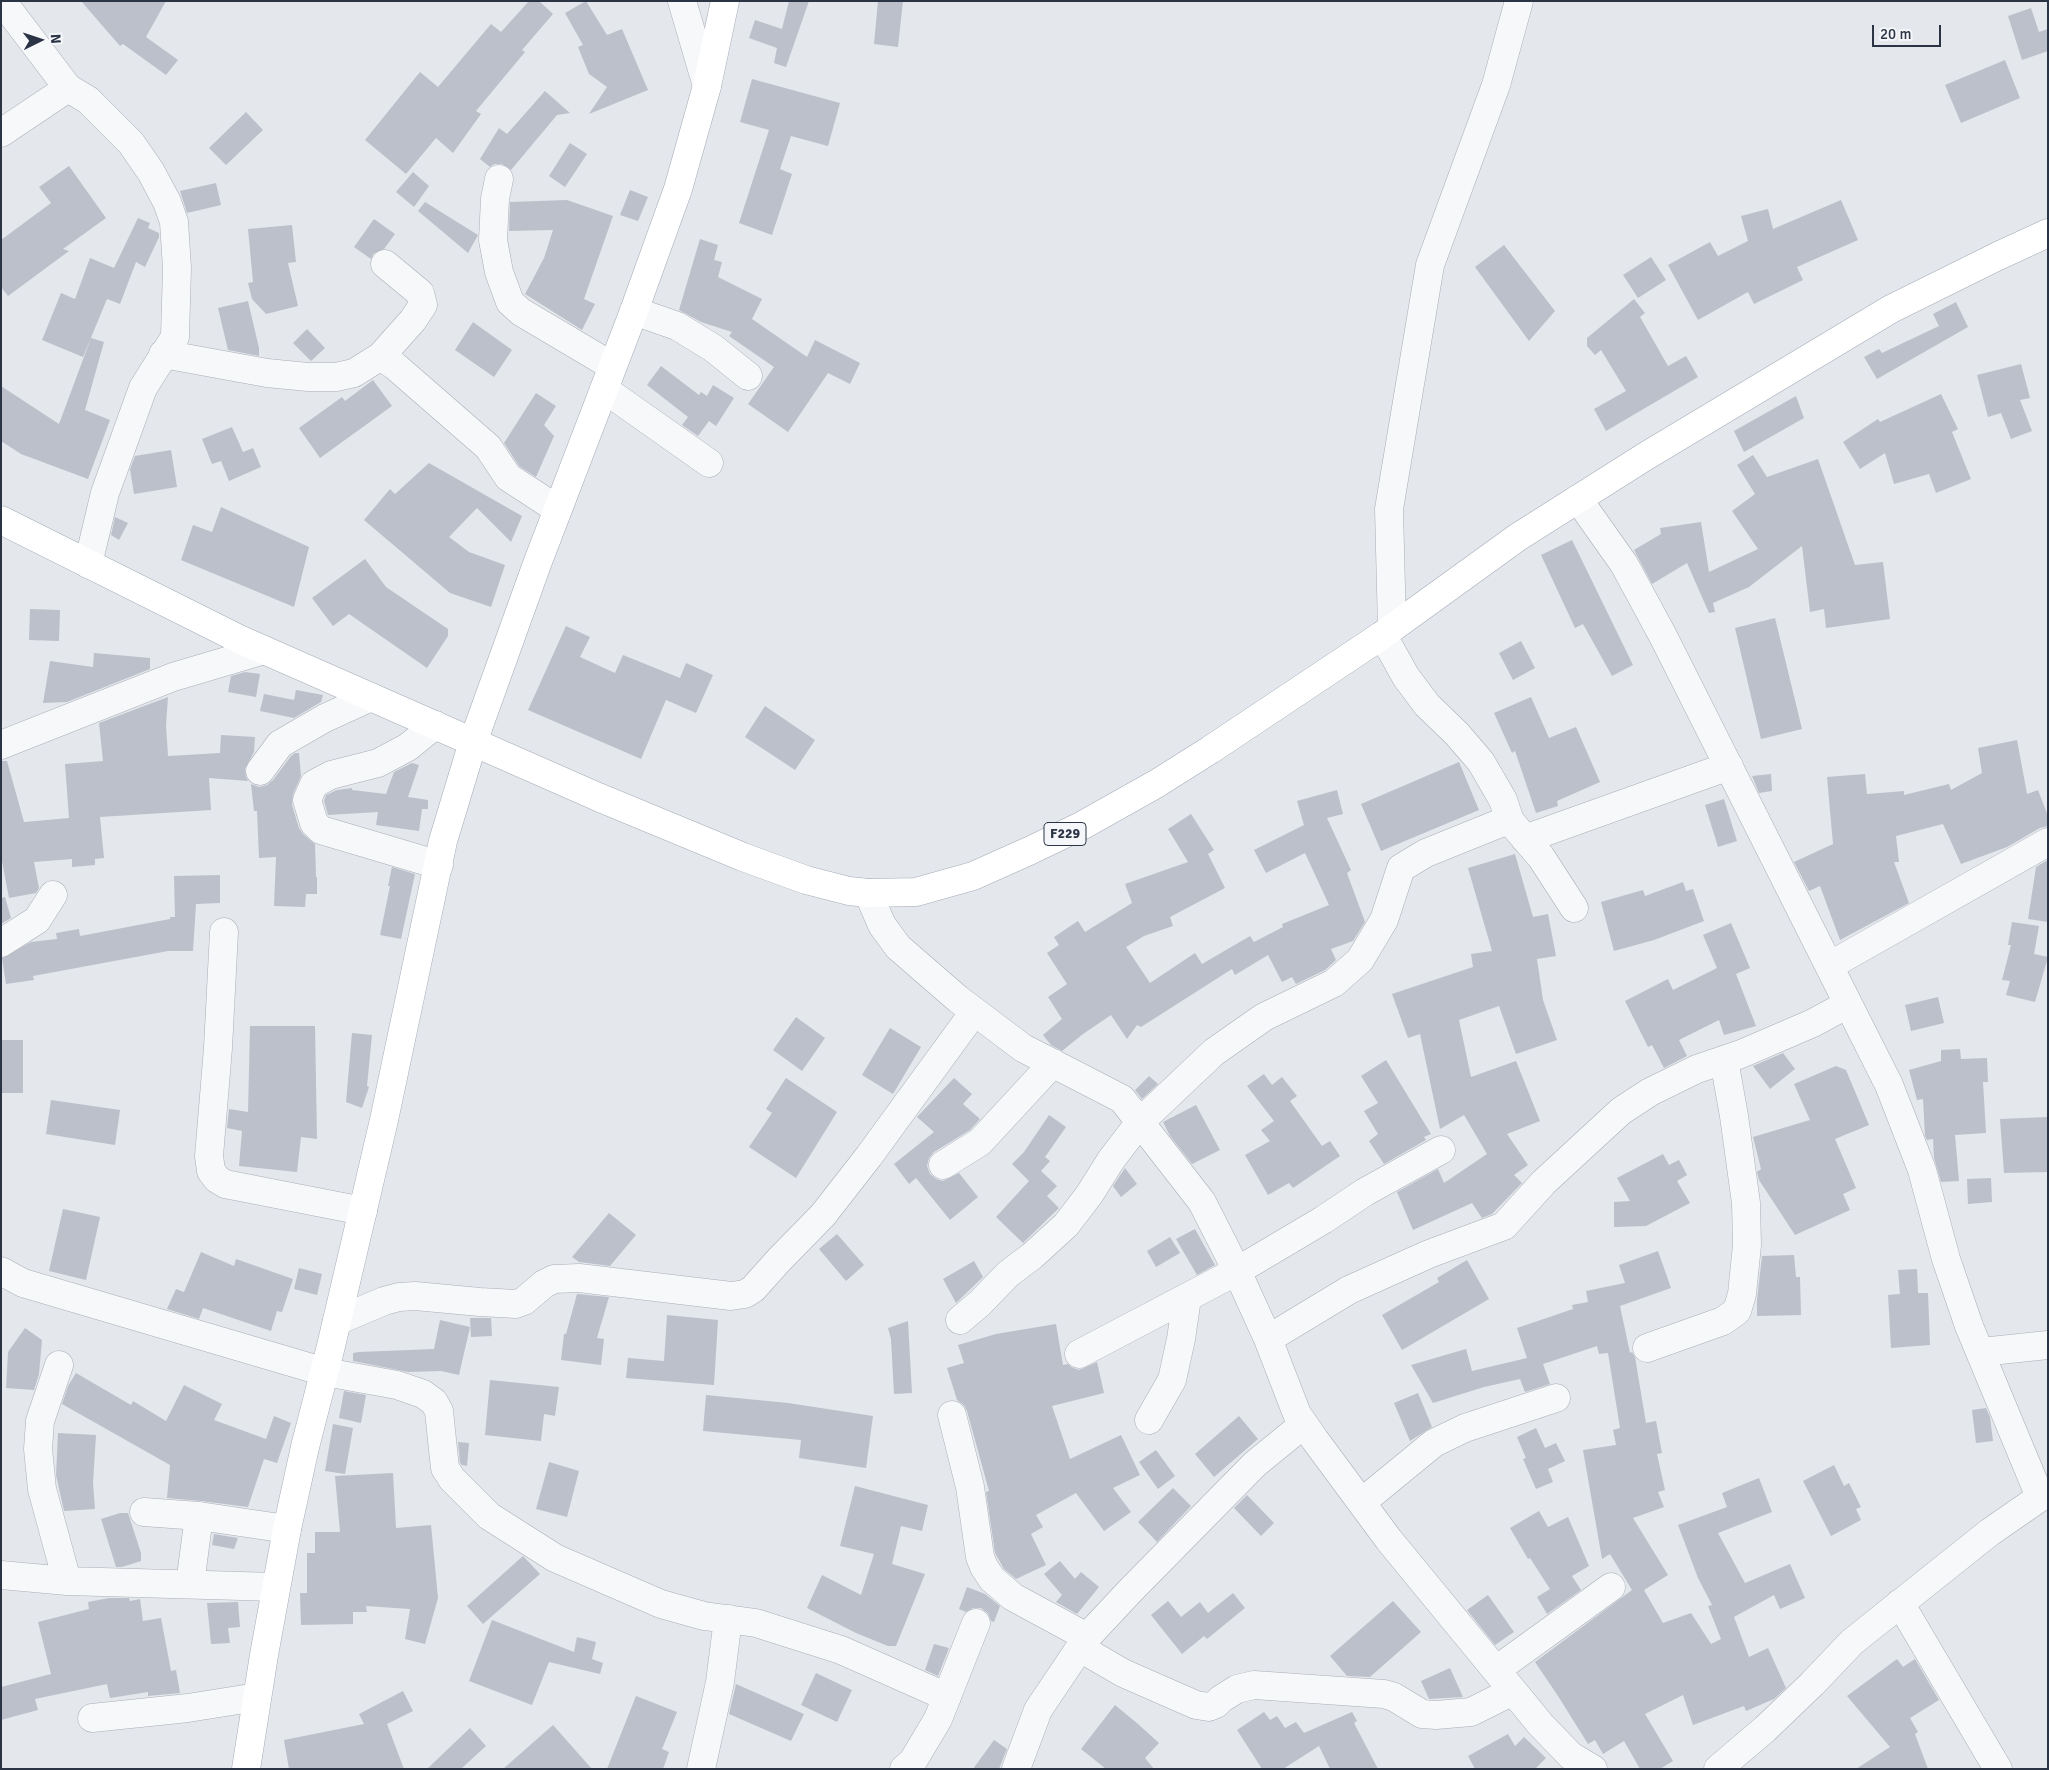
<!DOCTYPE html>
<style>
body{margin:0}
#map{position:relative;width:2049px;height:1770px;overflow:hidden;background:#e4e7ec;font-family:Signika,sans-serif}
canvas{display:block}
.frame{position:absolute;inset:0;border:2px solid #2b3445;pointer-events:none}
.north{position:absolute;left:15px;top:15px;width:50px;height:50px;-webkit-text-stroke:4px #f4f6f9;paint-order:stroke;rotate:86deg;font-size:14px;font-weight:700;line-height:20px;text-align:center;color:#2b3445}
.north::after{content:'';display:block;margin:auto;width:18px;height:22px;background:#2b3445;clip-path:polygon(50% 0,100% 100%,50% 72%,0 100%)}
.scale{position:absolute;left:1872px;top:25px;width:69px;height:22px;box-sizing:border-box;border:2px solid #2b3445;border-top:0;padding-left:6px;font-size:15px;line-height:18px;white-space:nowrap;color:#2b3445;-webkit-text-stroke:4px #f4f6f9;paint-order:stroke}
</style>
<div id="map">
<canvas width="2049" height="1770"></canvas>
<div class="frame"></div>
<div class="north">N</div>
<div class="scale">20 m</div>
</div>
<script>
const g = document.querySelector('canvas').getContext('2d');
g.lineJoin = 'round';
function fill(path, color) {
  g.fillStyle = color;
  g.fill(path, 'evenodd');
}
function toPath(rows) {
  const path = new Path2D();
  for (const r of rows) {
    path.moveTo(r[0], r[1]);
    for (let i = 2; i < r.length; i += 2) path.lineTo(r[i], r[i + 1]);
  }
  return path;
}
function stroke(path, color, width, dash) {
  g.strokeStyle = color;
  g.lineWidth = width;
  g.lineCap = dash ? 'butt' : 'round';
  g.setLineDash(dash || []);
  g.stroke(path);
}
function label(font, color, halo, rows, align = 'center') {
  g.font = font + ' Signika,sans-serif';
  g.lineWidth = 4;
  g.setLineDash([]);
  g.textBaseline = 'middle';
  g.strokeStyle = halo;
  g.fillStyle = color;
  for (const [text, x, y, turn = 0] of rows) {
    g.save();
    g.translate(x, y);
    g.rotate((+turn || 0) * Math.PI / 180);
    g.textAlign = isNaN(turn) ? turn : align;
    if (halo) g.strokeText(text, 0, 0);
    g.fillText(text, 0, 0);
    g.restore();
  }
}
fill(toPath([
 [81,1,166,1,146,37,178,60,166,75,123,44,120,46],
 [529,1,539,1,553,14,522,50,525,52,476,111,481,114,453,153,436,138,406,174,365,140,420,72,438,87,491,24,501,32],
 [586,1,607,35,622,29,648,90,589,114,607,87,589,74,578,47,583,45,565,13],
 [789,1,809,1,786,67,774,63,777,48,749,38,755,20,782,29],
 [878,1,903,1,898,47,874,44],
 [2031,8,2039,32,2048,29,2048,51,2022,60,2008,16],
 [2005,60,2020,98,1961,123,1945,85],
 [752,79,840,103,828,146,791,136,780,169,792,174,772,235,739,223,769,130,740,122],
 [545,91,570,113,557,115,511,170,502,164,494,164,490,167,480,159,499,128,507,134],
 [246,112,263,130,226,165,209,148],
 [570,143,587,154,565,187,549,176],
 [69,166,106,218,63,249,69,251,8,296,1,287,1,240,51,203,39,187],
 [413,172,429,186,414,207,396,192],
 [216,183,221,205,187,213,180,191],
 [630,190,648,197,638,221,620,215],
 [567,200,613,216,584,299,595,304,582,330,525,294,544,258,553,230,509,231,510,202],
 [1841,200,1858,240,1797,267,1803,280,1754,304,1748,292,1698,320,1668,265,1710,242,1718,256,1748,241,1741,216,1768,209,1773,229],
 [425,202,478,235,468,253,418,211],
 [138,218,150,223,148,228,159,233,159,237,145,267,136,262,120,304,107,299,83,357,42,340,61,293,75,299,90,258,114,268],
 [374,219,395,234,384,249,373,254,371,259,354,247],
 [292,225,296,262,288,263,298,306,266,314,252,299,248,283,253,282,248,229],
 [700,239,718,245,714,260,722,262,718,277,762,299,752,319,807,357,815,340,860,363,850,384,828,373,788,432,748,404,774,367,729,336,732,332,701,322,679,310],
 [1504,245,1555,311,1529,341,1475,267],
 [1651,257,1666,280,1638,298,1623,275],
 [1634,299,1645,313,1640,317,1668,366,1686,356,1698,377,1606,431,1594,409,1626,391,1601,350,1595,355,1587,346,1587,338],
 [248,301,259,348,259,356,228,350,218,308],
 [1956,302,1968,327,1877,379,1864,357,1879,349,1882,353,1939,326,1933,314],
 [473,322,512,350,494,377,455,350],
 [307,329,325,348,311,361,293,343],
 [91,338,104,342,85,410,110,420,88,479,21,454,1,441,1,386,59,424],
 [2021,364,2030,398,2020,400,2032,431,2011,439,2001,413,1988,417,1977,375],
 [661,366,699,395,701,392,707,396,713,385,734,398,716,426,709,421,698,436,682,425,688,417,647,385],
 [373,380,392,406,320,458,299,428,342,397,345,401],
 [536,393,556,406,544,425,554,436,536,477,519,466,504,443],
 [1941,394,1958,429,1952,432,1971,479,1936,493,1929,474,1894,484,1885,453,1860,469,1843,442,1878,419,1880,422],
 [1796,396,1804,418,1744,452,1734,431],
 [232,427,243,452,253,448,261,467,229,481,221,461,212,464,202,439],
 [171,450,177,487,134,494,130,469,135,456],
 [1753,455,1767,477,1818,459,1855,565,1883,562,1890,619,1826,628,1824,609,1810,612,1802,546,1749,587,1713,603,1715,612,1709,613,1687,563,1652,584,1634,550,1661,534,1660,528,1701,522,1709,572,1758,549,1732,511,1755,494,1737,465],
 [429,463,522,516,511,542,477,508,449,537,469,552,505,565,491,607,450,593,364,520,390,489,395,494],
 [221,507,309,547,294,607,181,560,193,525,212,532],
 [115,517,128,523,119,540,111,535],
 [1572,540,1633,665,1612,676,1583,624,1575,628,1541,555],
 [365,559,386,587,448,629,448,636,427,668,349,614,333,626,312,598],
 [30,609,60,610,59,641,29,640],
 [1775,618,1802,729,1761,739,1735,628],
 [566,626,590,637,580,657,615,673,623,655,680,678,686,663,713,675,696,713,666,700,641,759,528,710],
 [1521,641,1535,668,1513,680,1499,653],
 [94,653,150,658,150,669,67,702,43,703,50,661,93,667],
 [245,672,260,674,256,697,228,692,231,676],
 [296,690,323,695,321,702,294,718,260,711,264,694,294,700],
 [168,697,166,725,168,756,220,753,221,735,255,737,254,752,245,769,246,777,248,781,209,778,211,810,100,817,104,858,95,859,95,865,72,867,72,859,34,862,39,888,36,893,9,898,1,856,1,761,7,761,24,822,69,818,65,764,103,761,99,723],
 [1531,697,1549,738,1576,727,1600,782,1557,801,1558,806,1536,813,1515,751,1512,753,1494,713],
 [765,706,815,740,795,770,745,737],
 [2017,740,2027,794,2038,790,2048,816,2048,826,2040,828,2007,847,1961,864,1943,824,1896,836,1899,862,1894,862,1909,903,1840,940,1820,886,1809,891,1794,862,1833,844,1827,777,1865,774,1867,794,1904,791,1904,795,1949,784,1951,790,1982,773,1978,748],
 [295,753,299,753,301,776,293,794,292,805,299,828,303,834,315,844,316,877,317,877,317,894,306,894,305,907,274,906,276,857,259,858,257,811,254,811,251,784,259,787,267,785,273,780,291,756],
 [1459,762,1479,810,1381,851,1361,804],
 [412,763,419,765,408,797,428,800,428,809,422,809,419,831,376,825,378,812,328,815,324,801,326,795,337,790,352,788,352,790,386,794,394,772],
 [1771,774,1772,791,1759,793,1752,776],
 [1337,790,1343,814,1327,818,1351,870,1347,873,1365,922,1353,941,1331,949,1336,960,1325,970,1296,984,1292,977,1282,982,1268,955,1235,975,1232,969,1141,1027,1137,1025,1127,1039,1111,1015,1083,1034,1062,1051,1051,1045,1043,1035,1062,1019,1048,997,1067,984,1047,953,1059,945,1054,937,1078,921,1085,932,1132,903,1125,884,1188,862,1168,829,1191,814,1214,850,1208,854,1225,888,1170,917,1173,926,1144,936,1126,947,1150,983,1195,953,1202,964,1250,936,1254,942,1283,927,1282,924,1329,905,1305,853,1266,873,1254,850,1304,825,1297,801],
 [1724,799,1737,841,1718,847,1705,805],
 [1515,854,1533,917,1548,914,1556,956,1537,959,1543,1000,1557,1040,1516,1054,1499,1006,1459,1020,1471,1077,1516,1061,1540,1121,1507,1134,1528,1165,1514,1175,1522,1183,1492,1214,1482,1218,1472,1203,1413,1230,1397,1192,1438,1169,1444,1183,1487,1154,1464,1115,1440,1129,1420,1034,1408,1038,1392,994,1473,967,1471,954,1492,951,1468,868],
 [2046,861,2048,861,2048,922,2028,919,2036,867],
 [392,867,415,874,401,939,380,935,390,886,388,886],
 [220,875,220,903,196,904,193,951,168,951,33,976,34,980,6,984,2,958,31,942,57,939,56,933,79,929,80,936,170,919,170,917,175,917,174,876],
 [1683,882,1686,891,1693,889,1704,921,1654,940,1614,951,1601,902,1643,890,1645,896],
 [5,897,11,918,1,924,1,898],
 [2012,922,2039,926,2034,954,2048,957,2035,1002,2006,995,2010,981,2002,980,2011,945,2008,945],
 [1731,923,1750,968,1736,974,1756,1026,1724,1035,1719,1020,1679,1040,1687,1056,1664,1068,1652,1045,1648,1047,1625,1001,1668,979,1673,990,1717,968,1703,935],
 [1938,997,1944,1023,1911,1031,1905,1005],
 [796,1017,825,1038,802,1071,773,1050],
 [250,1026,315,1026,317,1139,301,1137,297,1172,239,1166,242,1131,227,1128,229,1109,248,1112],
 [890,1028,921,1047,893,1094,862,1075],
 [352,1033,372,1035,367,1086,369,1087,362,1108,346,1102],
 [1,1040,23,1040,23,1093,1,1093],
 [1960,1049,1961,1059,1987,1058,1988,1082,1983,1082,1986,1133,1955,1135,1959,1181,1941,1182,1934,1158,1933,1139,1927,1140,1925,1136,1923,1099,1917,1100,1909,1070,1941,1061,1941,1050],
 [1783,1053,1795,1069,1770,1089,1753,1066],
 [1386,1060,1431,1134,1424,1137,1426,1140,1384,1164,1369,1141,1378,1134,1364,1111,1378,1103,1361,1076],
 [1836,1066,1846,1070,1869,1125,1835,1139,1856,1188,1843,1194,1850,1210,1795,1235,1759,1180,1757,1172,1761,1169,1753,1137,1810,1120,1794,1084],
 [1264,1074,1272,1085,1282,1077,1297,1096,1290,1101,1322,1146,1330,1141,1340,1156,1293,1188,1289,1183,1268,1195,1245,1155,1270,1141,1261,1130,1274,1121,1247,1086],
 [1149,1076,1158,1084,1142,1099,1135,1090],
 [786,1078,837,1112,796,1178,749,1147,772,1113,766,1109],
 [954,1078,972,1094,963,1104,980,1119,970,1130,934,1152,929,1158,927,1166,930,1174,936,1179,943,1181,959,1173,978,1197,950,1220,916,1178,909,1184,894,1164,934,1132,917,1117],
 [51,1100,120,1110,115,1145,46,1134],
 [1196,1105,1220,1150,1192,1164,1170,1136,1163,1122],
 [1049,1115,1066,1127,1045,1157,1050,1161,1041,1171,1057,1186,1047,1196,1059,1208,1023,1243,996,1217,1029,1181,1012,1164,1024,1152],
 [2048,1117,2048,1172,2004,1173,2000,1119],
 [1663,1154,1669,1165,1679,1160,1687,1175,1677,1181,1690,1203,1646,1226,1614,1227,1614,1202,1630,1201,1617,1178],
 [1125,1168,1137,1184,1121,1197,1113,1186],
 [1991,1178,1992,1202,1968,1204,1967,1179],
 [63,1209,100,1217,86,1280,49,1271],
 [609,1213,636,1235,610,1266,579,1262,572,1257],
 [1195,1229,1215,1265,1197,1275,1176,1239],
 [837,1234,864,1265,846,1281,819,1249],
 [1170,1237,1180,1253,1156,1267,1147,1251],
 [1658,1251,1671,1288,1620,1306,1630,1353,1632,1352,1635,1357,1646,1423,1656,1421,1662,1453,1657,1454,1665,1490,1658,1492,1664,1507,1633,1518,1668,1575,1644,1590,1663,1623,1691,1613,1711,1644,1721,1639,1708,1606,1712,1605,1698,1578,1678,1525,1727,1507,1722,1493,1759,1478,1772,1512,1718,1533,1745,1583,1790,1564,1805,1598,1780,1609,1774,1595,1734,1617,1749,1657,1768,1648,1786,1688,1774,1699,1746,1711,1744,1706,1693,1725,1683,1695,1645,1714,1673,1761,1660,1769,1640,1769,1624,1741,1603,1754,1595,1740,1588,1744,1558,1696,1535,1662,1632,1590,1610,1554,1602,1559,1583,1450,1616,1445,1613,1430,1620,1428,1608,1353,1599,1354,1597,1346,1543,1364,1550,1384,1525,1392,1520,1379,1484,1387,1433,1403,1411,1365,1466,1349,1472,1371,1527,1358,1517,1328,1573,1309,1572,1305,1588,1302,1586,1291,1625,1283,1619,1265],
 [201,1252,234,1266,236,1259,293,1279,282,1312,277,1311,271,1331,203,1308,199,1319,167,1309,176,1289,184,1292],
 [1794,1255,1796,1277,1800,1277,1801,1315,1757,1316,1757,1300,1762,1256],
 [1467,1260,1489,1299,1402,1350,1382,1315,1439,1282,1437,1278],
 [974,1261,983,1277,956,1303,943,1279],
 [299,1268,322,1274,317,1295,294,1289],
 [1917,1269,1918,1293,1928,1293,1930,1345,1891,1348,1888,1295,1900,1294,1898,1270],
 [577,1294,609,1297,597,1338,604,1339,601,1365,561,1360,564,1334,566,1334],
 [667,1315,718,1320,714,1385,626,1378,628,1358,664,1361],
 [470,1318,491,1318,492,1336,471,1337],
 [440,1320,470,1327,459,1375,441,1371,408,1372,353,1361,353,1353,359,1352,434,1349],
 [908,1321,912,1393,894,1394,891,1339,888,1328],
 [1056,1324,1063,1365,1068,1364,1071,1367,1079,1370,1097,1362,1104,1393,1052,1406,1070,1459,1121,1435,1140,1475,1113,1488,1131,1512,1104,1531,1076,1493,1036,1515,1043,1527,1031,1534,1046,1565,1016,1579,1004,1569,995,1553,986,1492,989,1491,967,1411,964,1405,957,1400,947,1368,964,1363,958,1345,996,1334],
 [25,1328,42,1340,39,1374,34,1390,6,1388,8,1352],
 [76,1373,131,1405,133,1401,166,1421,184,1385,222,1404,214,1420,266,1439,274,1416,291,1423,277,1463,264,1459,248,1507,201,1501,167,1498,170,1465,62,1404,68,1386],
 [490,1380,559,1387,555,1416,544,1414,541,1441,485,1435],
 [344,1391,366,1395,361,1423,339,1418],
 [1418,1393,1432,1427,1410,1441,1394,1403],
 [706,1395,788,1403,873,1416,866,1468,799,1458,801,1440,703,1431],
 [1986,1408,1990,1417,1993,1441,1976,1443,1972,1410],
 [1239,1416,1258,1439,1214,1477,1195,1454],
 [333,1424,353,1428,345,1474,325,1471],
 [1536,1428,1545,1448,1556,1443,1565,1461,1548,1469,1553,1482,1536,1489,1523,1459,1526,1458,1517,1437],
 [58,1433,96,1435,93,1483,95,1509,64,1511,56,1475],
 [458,1442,469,1443,467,1466,462,1465,460,1463],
 [1156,1450,1175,1476,1158,1489,1139,1462],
 [549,1462,579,1471,567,1517,536,1509],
 [1834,1465,1844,1486,1849,1483,1861,1507,1856,1509,1861,1520,1831,1536,1803,1481],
 [393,1473,396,1528,431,1525,438,1598,425,1644,405,1639,410,1609,366,1606,367,1612,353,1612,353,1624,301,1625,300,1593,307,1593,307,1553,315,1553,315,1532,340,1532,335,1476],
 [855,1486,928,1505,922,1531,901,1526,892,1564,925,1574,896,1646,888,1646,856,1633,807,1608,822,1575,861,1595,874,1554,840,1546],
 [1173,1488,1191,1506,1157,1542,1138,1522],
 [1247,1495,1274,1523,1261,1536,1234,1508],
 [1539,1511,1548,1527,1568,1517,1589,1566,1572,1576,1581,1590,1547,1614,1537,1597,1550,1589,1530,1558,1528,1559,1510,1528],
 [120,1513,128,1513,141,1553,141,1561,122,1567,116,1567,101,1519],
 [214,1534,238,1538,234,1549,212,1545],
 [523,1556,540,1574,483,1624,467,1606],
 [1060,1561,1075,1579,1081,1572,1099,1587,1077,1614,1056,1602,1062,1595,1044,1574],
 [967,1587,985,1594,1000,1606,994,1622,991,1621,988,1613,981,1608,973,1608,966,1612,959,1609],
 [1233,1593,1245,1608,1207,1639,1204,1636,1182,1654,1151,1615,1168,1601,1181,1617,1200,1602,1208,1613],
 [1488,1595,1514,1632,1495,1645,1467,1610],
 [109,1598,129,1598,130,1601,140,1599,143,1621,161,1618,171,1671,176,1670,180,1693,148,1696,148,1692,110,1698,107,1684,35,1699,38,1710,1,1720,1,1687,51,1674,38,1622,89,1609,88,1602],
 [1393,1601,1421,1632,1370,1677,1347,1676,1330,1656],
 [238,1602,240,1627,228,1628,230,1643,211,1644,207,1603],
 [492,1620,574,1652,577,1637,596,1642,592,1659,603,1663,600,1674,549,1662,532,1705,469,1681],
 [934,1644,949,1648,938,1676,925,1670],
 [1897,1659,1903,1667,1915,1659,1939,1700,1910,1718,1918,1732,1915,1734,1928,1769,1856,1769,1890,1747,1847,1696],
 [1450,1668,1463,1697,1429,1699,1421,1681],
 [816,1673,852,1690,837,1722,801,1705],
 [736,1684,804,1714,791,1741,729,1714],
 [403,1691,413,1711,387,1724,404,1769,289,1769,284,1740,364,1724,359,1714],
 [636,1696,677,1712,662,1749,669,1752,663,1769,607,1769],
 [1115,1705,1138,1724,1159,1743,1145,1758,1154,1769,1106,1769,1081,1749],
 [1264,1712,1270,1720,1277,1716,1285,1728,1296,1722,1304,1733,1352,1712,1357,1721,1354,1723,1378,1769,1330,1769,1319,1746,1283,1769,1262,1769,1237,1730],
 [553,1725,592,1769,503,1769],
 [470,1728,486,1746,461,1769,427,1769],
 [1508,1734,1515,1746,1524,1737,1546,1758,1535,1769,1475,1769,1468,1756],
 [994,1740,1007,1749,999,1769,973,1769]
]), '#bbc0ca');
const minor = toPath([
 [2,1,68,88,88,100,131,143,151,172,167,202,174,222,177,268,175,337,143,388,105,493,88,564],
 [682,1,707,86],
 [1,133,68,88],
 [499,179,495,199,493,240,499,272,510,302,521,312,612,366],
 [634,311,677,326,713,348,748,376],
 [163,354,267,373,308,377,336,377,354,373,381,356,413,320,423,305,420,293,385,264],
 [381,356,395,366,488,447,508,477,557,509],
 [604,389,709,463],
 [1578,499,1624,564,1663,636,1889,1085,1922,1170,1946,1259,1969,1326,2040,1497],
 [1392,628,1389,509,1430,265,1496,85,1519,1],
 [1381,636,1391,650,1406,677,1427,705,1457,734,1481,762,1503,800,1510,821,1541,857,1574,908],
 [435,725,408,747,378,763,331,775,314,784,307,800,314,823,321,830,439,865],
 [1,745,173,677,264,650],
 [260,771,280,744,325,718,371,697],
 [1525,839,1729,766],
 [868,893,882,925,898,947,958,999,1023,1048,1122,1099,1202,1202,1237,1271,1268,1339,1297,1414,1315,1440,1389,1540,1541,1725,1571,1756,1593,1769],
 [224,932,218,1048,209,1156,211,1171,217,1179,225,1184,363,1211],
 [1,943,37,920,53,895],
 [1829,966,2048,842],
 [943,1165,980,1142,1053,1063],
 [1,1271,23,1283,325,1372,397,1385,423,1394,434,1402,439,1411,444,1459,445,1468,452,1479,489,1516,555,1558,661,1604,704,1616,756,1623,841,1650,947,1697],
 [960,1320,980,1303,1008,1274,1032,1256,1066,1225,1089,1195,1111,1160,1140,1122,1214,1052,1264,1017,1334,983,1360,960,1384,920,1401,868,1426,853,1498,824,1510,821],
 [337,1321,384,1301,399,1297,415,1296,480,1302,516,1304,524,1301,544,1284,554,1279,579,1278,731,1296,745,1294,753,1289,779,1260,823,1215,869,1156,974,1012],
 [1268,1339,1349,1290,1429,1254,1504,1226,1544,1182,1621,1111,1650,1092,1697,1069,1741,1054,1813,1023,1848,1004],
 [1647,1348,1723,1321,1737,1311,1742,1294,1747,1245,1746,1203,1734,1116,1724,1060],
 [1981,1352,2048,1345],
 [1079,1354,1237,1271,1323,1220,1365,1192,1441,1150],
 [59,1365,40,1421,38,1449,42,1489,67,1581],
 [952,1415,970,1487,980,1557,984,1567,992,1579,1013,1597,1087,1637],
 [1149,1420,1172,1380,1181,1339,1187,1298],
 [1362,1502,1434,1443,1465,1428,1556,1398],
 [144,1512,199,1516,287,1529],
 [1,1575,67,1581,276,1587],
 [190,1584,199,1516],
 [1900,1603,1998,1769],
 [1080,1648,1123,1673,1196,1705,1209,1707,1216,1704,1221,1699,1237,1689,1254,1685,1384,1694,1394,1697,1422,1714,1436,1715,1471,1712,1513,1691],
 [1496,1670,1611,1587],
 [92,1718,188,1708,257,1697],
 [701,1769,720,1682,728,1619],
 [904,1769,913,1761,938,1719,976,1623],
 [1016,1769,1038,1710,1087,1637,1130,1591,1255,1464,1304,1424],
 [1718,1769,1765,1729,1812,1684,1852,1642,1990,1532,2048,1492]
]);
const major = toPath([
 [1,520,239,639,598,797,743,857,806,880,849,891,868,893,916,892,973,876,1029,851,1083,825,1156,784,1210,750,1381,636,1518,537,1646,456,1891,309,1998,256,2048,233],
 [246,1769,264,1655,287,1529,305,1447,331,1346,384,1120,443,841,473,742,537,564,634,311,678,189,707,86,725,1]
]);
stroke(minor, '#a9aeb7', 29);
stroke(major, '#a3abb8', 29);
stroke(minor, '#f7f8fa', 28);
stroke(major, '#fff', 28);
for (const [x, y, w] of [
 [1065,834,42]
]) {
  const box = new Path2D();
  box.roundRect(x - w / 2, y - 11.5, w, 23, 4);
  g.fillStyle = '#f4f6f9';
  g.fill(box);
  stroke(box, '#2b3445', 1);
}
label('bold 14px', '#2b3445', null, [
 ["F229",1065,834]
]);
</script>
